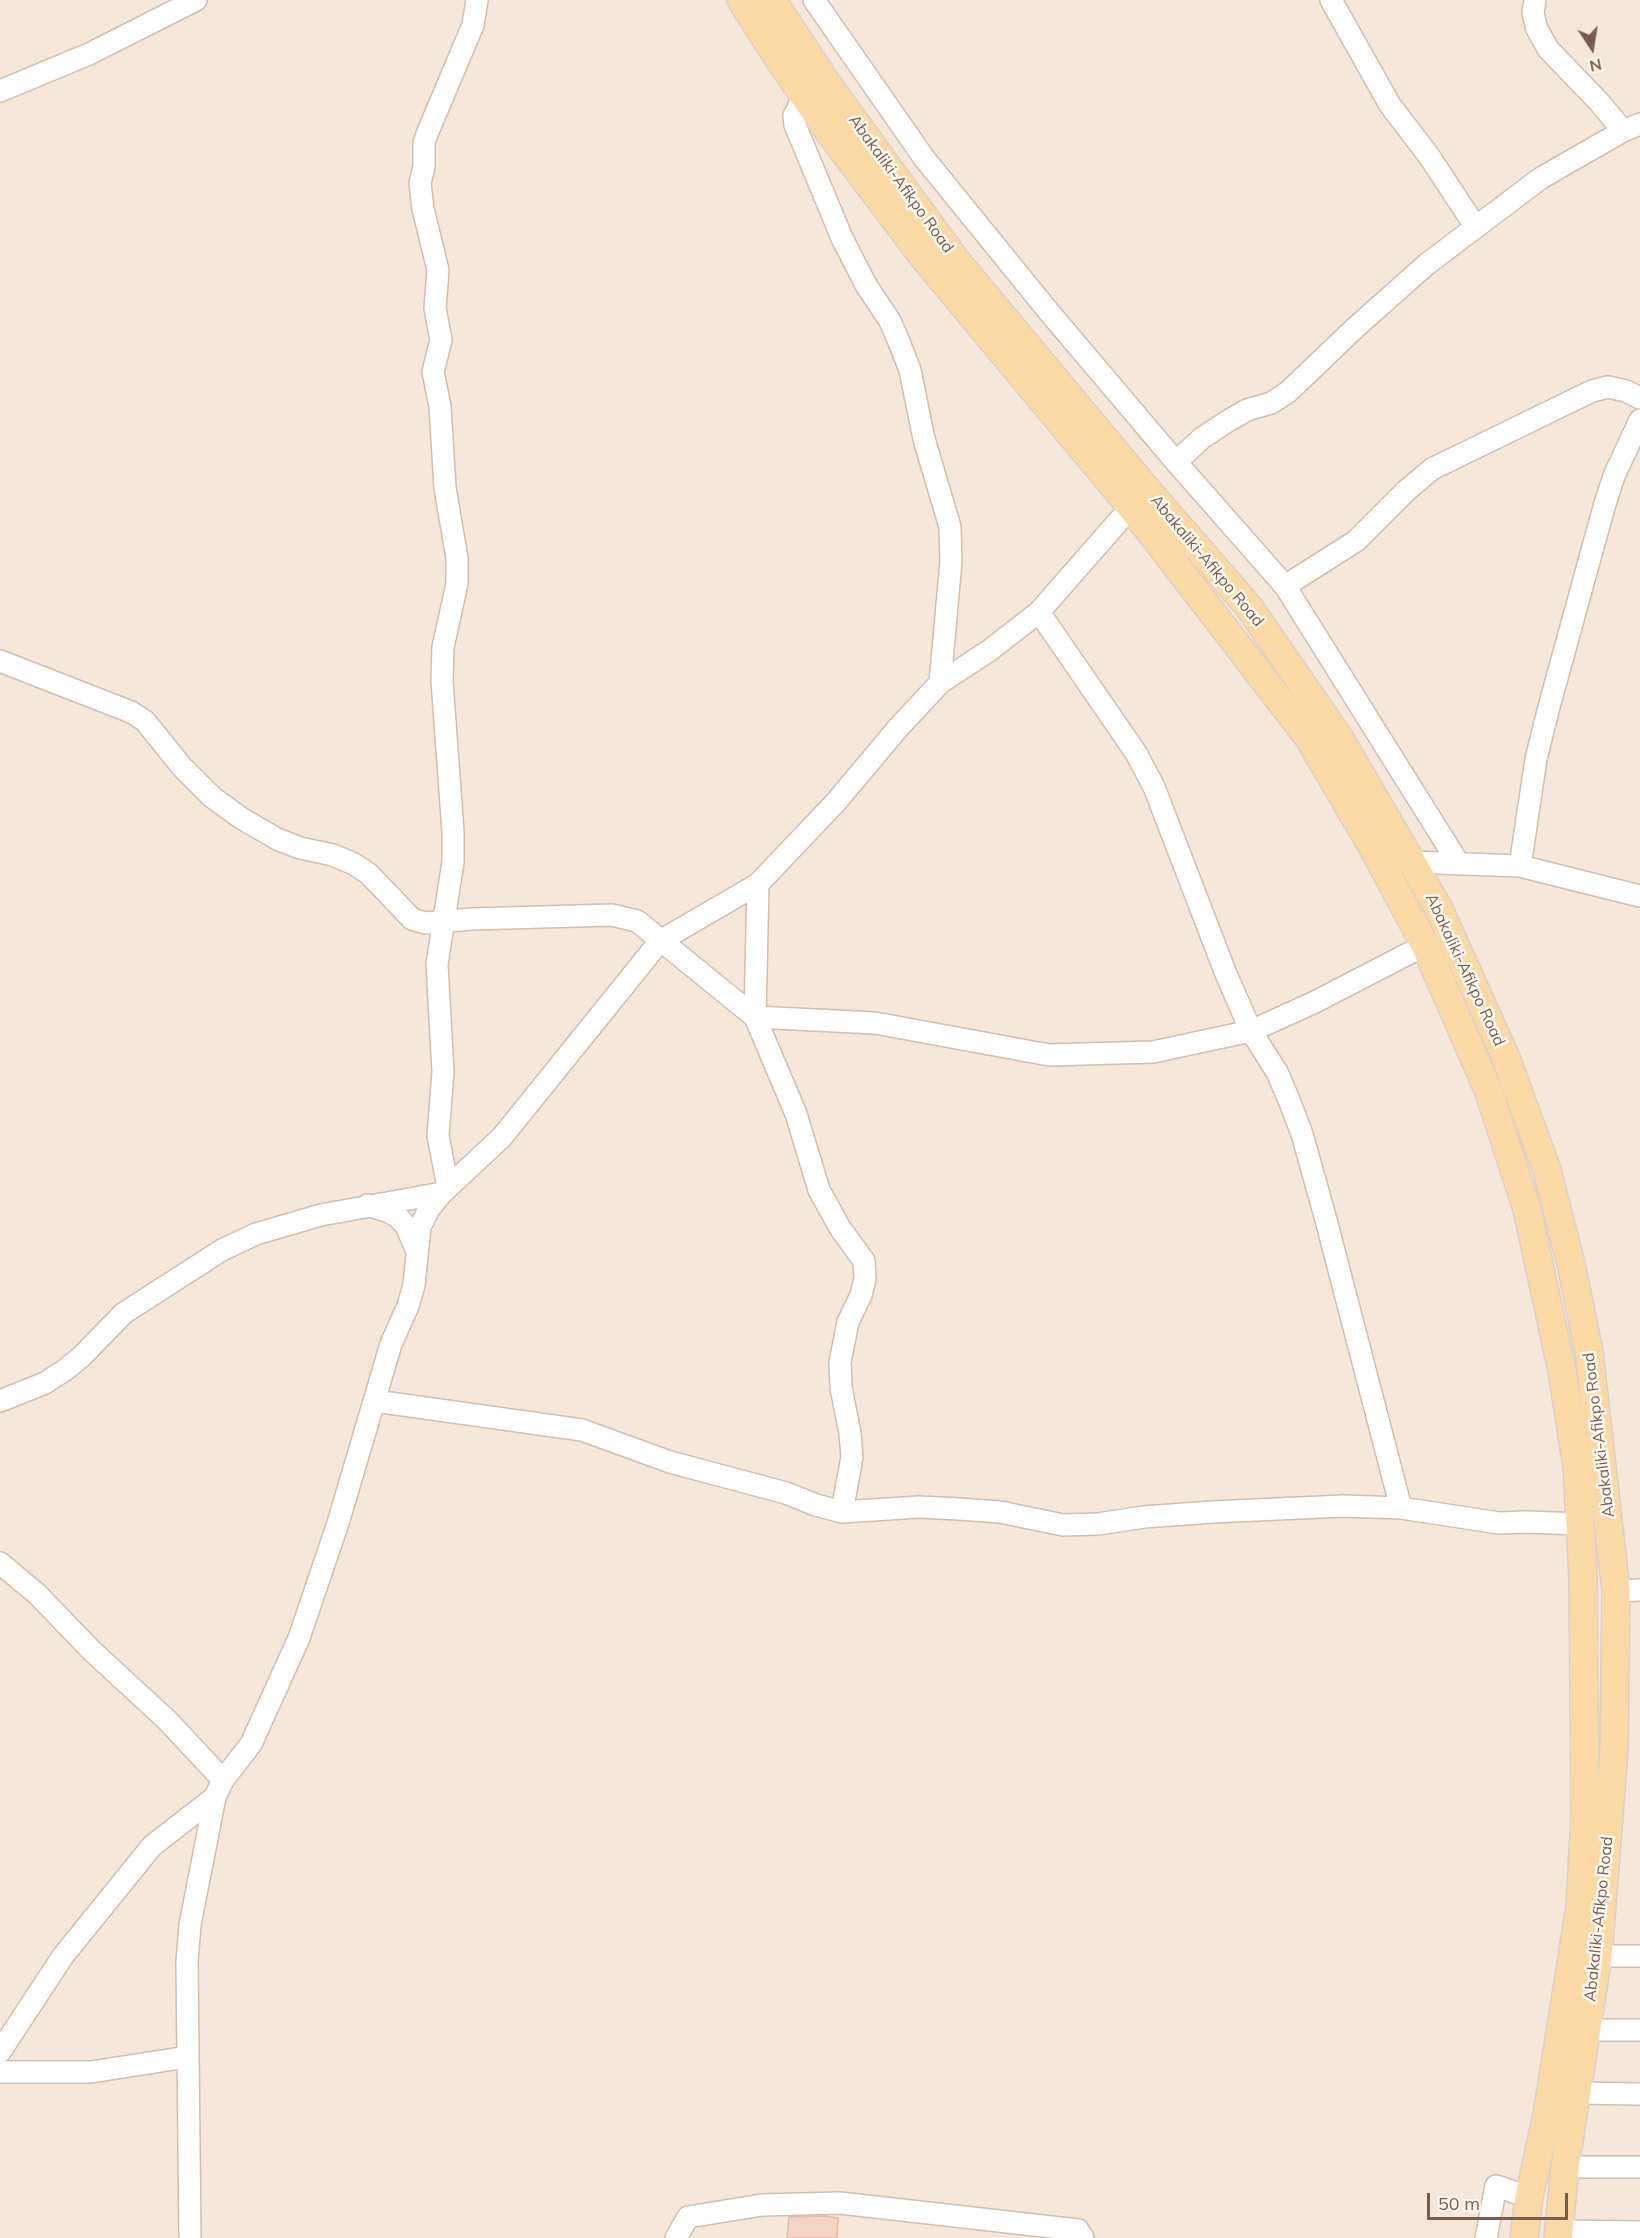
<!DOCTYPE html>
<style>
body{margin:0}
#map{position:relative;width:1640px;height:2238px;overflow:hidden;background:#fdf6ec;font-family:Mulish,sans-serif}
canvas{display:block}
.north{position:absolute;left:1562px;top:18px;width:60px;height:60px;-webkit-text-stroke:4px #fffaf3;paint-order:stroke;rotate:168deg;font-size:16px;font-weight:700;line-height:24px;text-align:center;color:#7a5c4d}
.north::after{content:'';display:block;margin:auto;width:21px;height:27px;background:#7a5c4d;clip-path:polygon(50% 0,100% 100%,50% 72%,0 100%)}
.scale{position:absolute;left:1427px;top:2193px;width:141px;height:27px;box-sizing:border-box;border:3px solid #7a5c4d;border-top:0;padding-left:8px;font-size:18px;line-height:21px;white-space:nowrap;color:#7a5c4d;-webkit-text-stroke:4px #fffaf3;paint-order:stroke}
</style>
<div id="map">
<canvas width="1640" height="2238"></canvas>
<div class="north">N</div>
<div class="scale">50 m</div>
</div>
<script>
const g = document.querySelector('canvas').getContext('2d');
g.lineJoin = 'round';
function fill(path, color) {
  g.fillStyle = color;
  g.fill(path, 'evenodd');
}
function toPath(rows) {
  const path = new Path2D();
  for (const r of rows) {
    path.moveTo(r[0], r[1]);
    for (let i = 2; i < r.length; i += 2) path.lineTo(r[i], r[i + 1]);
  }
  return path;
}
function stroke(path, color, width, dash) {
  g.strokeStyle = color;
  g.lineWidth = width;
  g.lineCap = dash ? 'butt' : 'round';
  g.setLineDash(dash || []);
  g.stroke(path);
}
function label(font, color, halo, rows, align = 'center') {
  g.font = font + ' Mulish,sans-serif';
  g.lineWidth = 5;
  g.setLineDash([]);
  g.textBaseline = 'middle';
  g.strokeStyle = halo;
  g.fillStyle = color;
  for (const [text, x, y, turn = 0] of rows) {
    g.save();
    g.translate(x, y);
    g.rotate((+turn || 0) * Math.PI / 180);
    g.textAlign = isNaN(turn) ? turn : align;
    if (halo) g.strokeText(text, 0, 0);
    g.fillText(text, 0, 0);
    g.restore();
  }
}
fill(toPath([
 [0,0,1640,0,1640,2238,0,2238]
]), '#f5e8da');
const building = toPath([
 [824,2216,838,2218,837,2238,787,2238,789,2217,824,2216]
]);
fill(building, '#f3d5c3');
stroke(building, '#e6bba3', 1.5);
const minor = toPath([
 [814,0,924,158,1049,312,1176,462,1285,586,1459,864],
 [1331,0,1390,105,1429,156,1475,226],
 [1535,0,1533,13,1537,29,1548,49,1600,103,1623,131],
 [0,91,89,54,196,0],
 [804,95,794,116,795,125,842,238,866,285,890,321,899,342,910,370,924,439,950,527,951,561,940,683],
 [1176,462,1202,438,1228,421,1247,410,1271,403,1288,392,1355,328,1427,264,1541,178,1623,131,1640,124],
 [1285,586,1356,541,1407,490,1432,469,1592,391,1608,387,1626,391,1640,398],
 [1039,612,1136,753,1154,787,1226,974,1251,1031,1277,1072,1289,1100,1302,1134,1326,1220,1401,1508],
 [0,661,131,712,145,721,182,767,212,797,241,818,277,839,300,848,333,855,354,864,369,874,412,919,425,923,472,919,612,915,637,921,755,1017,875,1023,1049,1055,1153,1052,1251,1031,1315,1002,1425,945],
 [1412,862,1520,866,1640,896],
 [1520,866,1536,759,1549,707,1604,507,1614,476,1640,420],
 [758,884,755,1017,796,1114,819,1190,840,1228,864,1261,865,1279,861,1295,848,1322,840,1362,841,1388,850,1433,852,1457,842,1512],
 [448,1187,438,1136,443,1072,437,964,453,862,453,832,442,681,443,647,457,584,457,558,445,488,440,406,433,372,441,340,435,308,438,270,423,209,420,183,424,167,424,143,427,134,473,25,477,0],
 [368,1205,389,1212,399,1218,406,1226,417,1251],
 [0,1401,45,1383,65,1370,81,1357,124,1313,222,1250,256,1234,321,1215,442,1193],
 [375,1401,582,1430,670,1462,786,1493,816,1505,842,1512,919,1507,959,1509,1000,1512,1063,1525,1098,1524,1144,1517,1212,1512,1343,1506,1401,1508,1499,1523,1526,1522,1580,1524],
 [0,1563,37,1594,92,1651,167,1720,223,1780],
 [1616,1591,1640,1590],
 [1598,1956,1640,1956],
 [1587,2030,1640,2030],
 [0,2052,63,1956,152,1846,215,1797],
 [0,2072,91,2072,187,2057],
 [1577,2093,1640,2094],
 [1565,2167,1640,2167],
 [1559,2231,1640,2232],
 [190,2238,187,1961,190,1925,215,1797,223,1780,251,1744,299,1638,338,1523,391,1344,408,1306,414,1285,420,1227,429,1209,442,1193,502,1137,660,941,758,884,836,802,898,728,940,683,990,650,1039,612,1131,507],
 [676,2238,688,2217,762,2205,840,2203,1078,2230,1083,2238],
 [1486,2238,1496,2186,1529,2197]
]);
const major = toPath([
 [741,0,778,58,829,132,924,258,1131,507,1308,737,1373,848,1425,945,1489,1092,1527,1209,1562,1371,1577,1467,1583,1577,1585,1816,1580,1907,1547,2115,1529,2197,1524,2238],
 [772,0,828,85,955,259,1149,492,1249,607,1340,739,1438,907,1506,1058,1547,1170,1571,1264,1589,1352,1616,1591,1614,1751,1598,1956,1565,2167,1558,2238]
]);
stroke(minor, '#d1beb0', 24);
stroke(major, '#dad1cd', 30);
stroke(minor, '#fff', 21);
stroke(major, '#fbd9a5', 27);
label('16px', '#7a5c4d', '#fffaf3', [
 ["Abakaliki-Afikpo Road",901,184,54],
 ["Abakaliki-Afikpo Road",1207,561,50],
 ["Abakaliki-Afikpo Road",1465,970,65],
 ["Abakaliki-Afikpo Road",1599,1435,-97],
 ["Abakaliki-Afikpo Road",1599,1919,-84]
]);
</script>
